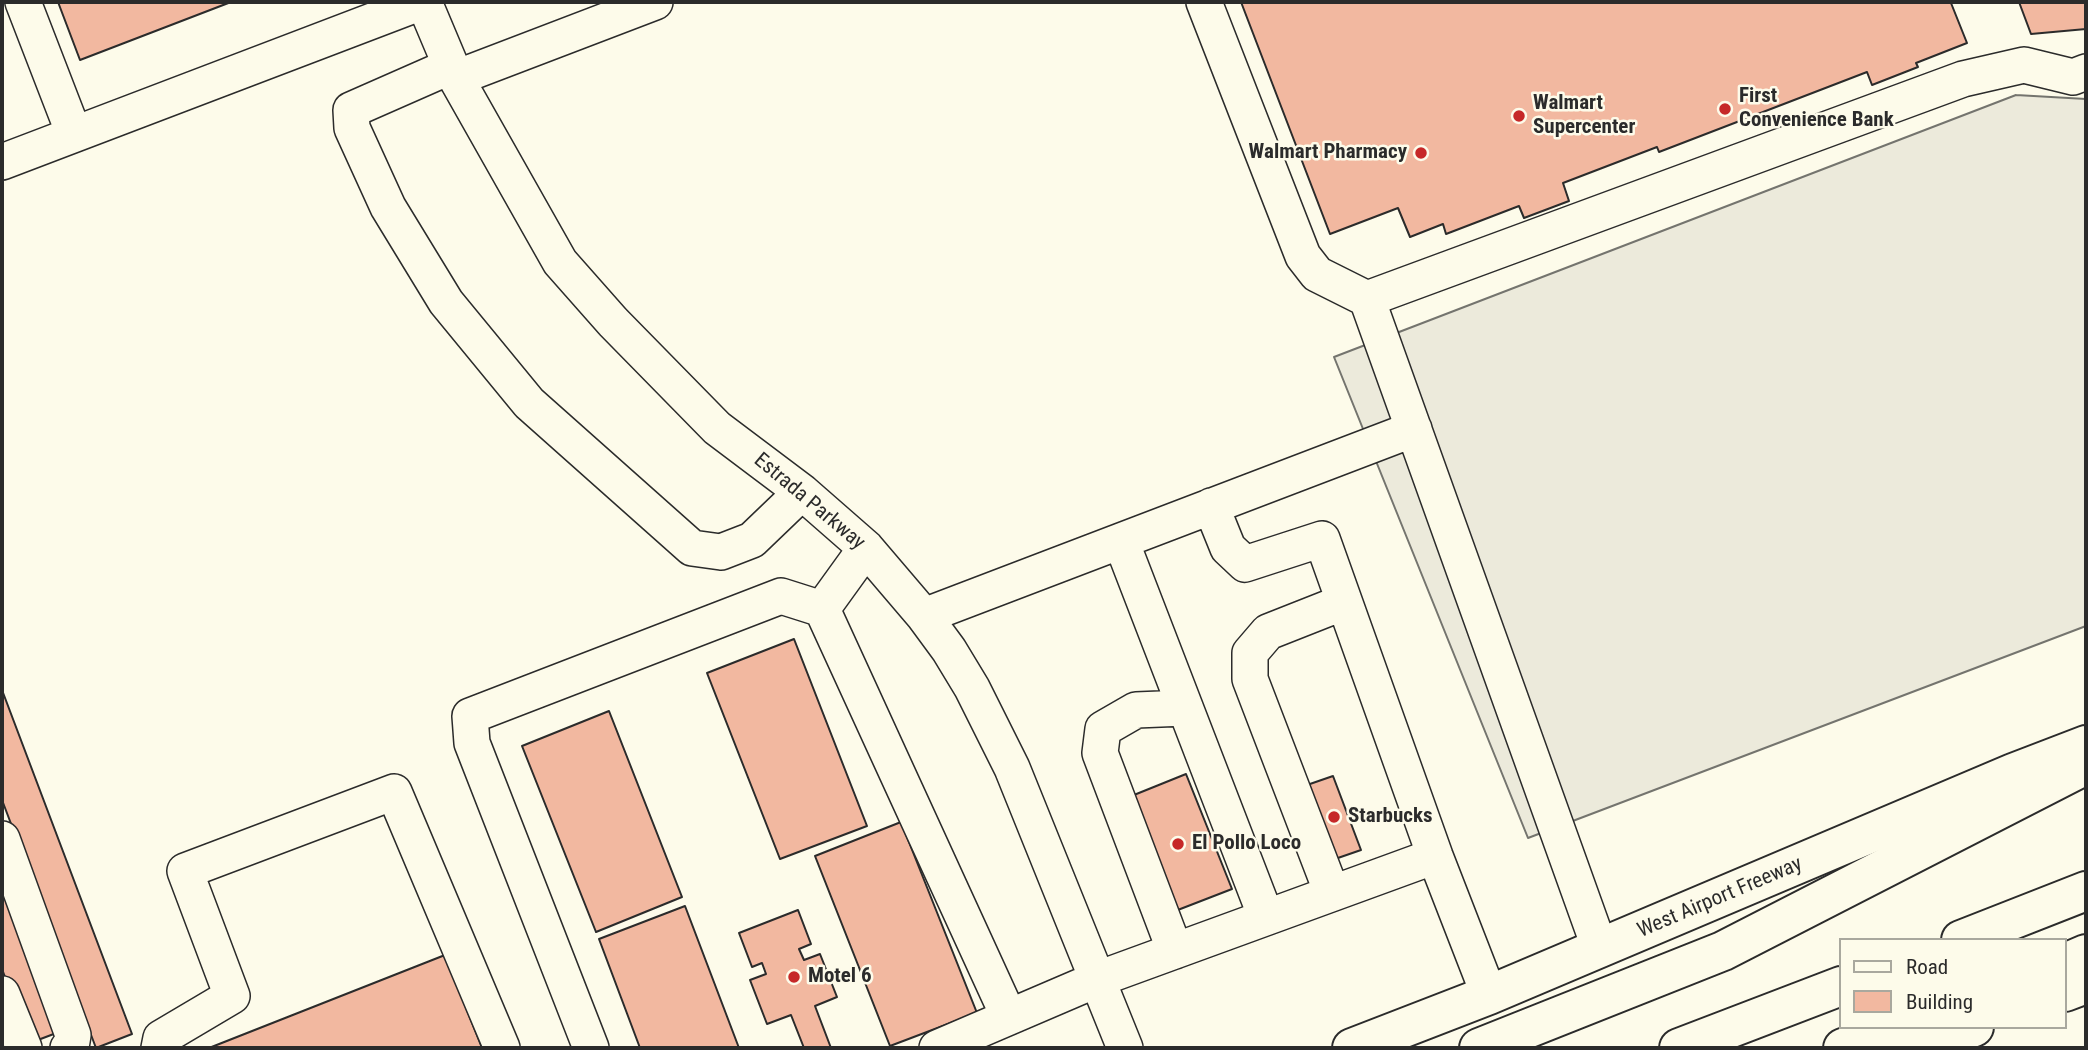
<!DOCTYPE html>
<style>
body{margin:0}
#map{position:relative;width:2088px;height:1050px;overflow:hidden;background:#fdfbea;font-family:"Roboto Condensed",sans-serif}
canvas{display:block}
.frame{position:absolute;inset:0;border:4px solid #2b2b2b;pointer-events:none}
.legend{position:absolute;left:1839px;top:938px;width:228px;height:91px;box-sizing:border-box;background:#fdfbea;border:2px solid #a9a89e;margin:0;padding:9px 12px;list-style:none;font-size:21px;color:#2b2b2b}
.legend li{display:flex;align-items:center;gap:14px;height:35px}
.legend b{width:35px;border:2px solid #a9a89e}
</style>
<div id="map">
<canvas width="2088" height="1050"></canvas>
<div class="frame"></div>
<ul class="legend">
<li><b style="height:9px;background:#fdfbea"></b>Road</li>
<li><b style="height:19px;background:#f2b8a0"></b>Building</li>
</ul>
</div>
<script>
const g = document.querySelector('canvas').getContext('2d');
g.lineJoin = 'round';
function fill(path, color) {
  g.fillStyle = color;
  g.fill(path, 'evenodd');
}
function toPath(rows) {
  const path = new Path2D();
  for (const r of rows) {
    path.moveTo(r[0], r[1]);
    for (let i = 2; i < r.length; i += 2) path.lineTo(r[i], r[i + 1]);
  }
  return path;
}
function stroke(path, color, width, dash) {
  g.strokeStyle = color;
  g.lineWidth = width;
  g.lineCap = dash ? 'butt' : 'round';
  g.setLineDash(dash || []);
  g.stroke(path);
}
function label(font, color, halo, rows, align = 'center') {
  g.font = font + ' "Roboto Condensed",sans-serif';
  g.lineWidth = 5;
  g.setLineDash([]);
  g.textBaseline = 'middle';
  g.strokeStyle = halo;
  g.fillStyle = color;
  for (const [text, x, y, turn = 0] of rows) {
    g.save();
    g.translate(x, y);
    g.rotate((+turn || 0) * Math.PI / 180);
    g.textAlign = isNaN(turn) ? turn : align;
    if (halo) g.strokeText(text, 0, 0);
    g.fillText(text, 0, 0);
    g.restore();
  }
}
const parking = toPath([
 [2016,95,2086,99,2086,626,1528,838,1334,357,2016,95]
]);
fill(parking, '#eceadb');
stroke(parking, '#74746e', 2);
const building = toPath([
 [58,2,231,2,80,60,58,2],
 [1241,2,1955,2,1951,3,1967,43,1916,63,1918,67,1872,85,1867,72,1659,152,1657,147,1563,183,1569,201,1524,218,1519,206,1446,234,1443,224,1410,237,1398,208,1330,234,1241,2],
 [2019,2,2086,2,2086,29,2031,34,2019,2],
 [794,639,867,826,780,859,707,673,794,639],
 [2,690,132,1034,96,1048,2,800,2,690],
 [609,711,682,897,596,932,522,746,609,711],
 [1186,774,1232,889,1170,913,1124,799,1186,774],
 [1333,776,1361,850,1335,859,1307,785,1333,776],
 [901,822,977,1013,890,1046,815,856,901,822],
 [2,882,59,1032,30,1043,2,969,2,882],
 [685,906,739,1048,640,1048,599,939,685,906],
 [798,910,811,944,799,949,804,960,820,954,837,997,815,1006,831,1048,804,1048,791,1015,767,1024,750,980,766,974,762,963,752,967,739,933,798,910],
 [445,955,482,1048,209,1048,445,955]
]);
fill(building, '#f2b8a0');
stroke(building, '#2b2b2b', 2);
const minor = toPath([
 [23,2,74,134],
 [424,2,456,78,560,262,613,322,717,428,802,492,866,548,924,616,949,650,972,688,1012,768,1125,1048],
 [1204,2,1303,256,1317,274,1367,299,1600,949],
 [451,66,351,110,352,128,388,207,446,302,529,403,692,548,721,552,752,540,802,492],
 [456,78,655,2],
 [2,162,422,2],
 [1367,299,1963,79,2024,65,2073,77,2086,72],
 [1211,506,1228,548,1245,564,1322,539,1435,856,1489,995],
 [1121,541,1266,917],
 [866,548,822,609,1008,1015],
 [924,616,1414,429],
 [2,839,73,1035,71,1047,68,1048],
 [1332,893,1250,679,1250,653,1268,632,1344,602],
 [1175,951,1100,753,1103,729,1136,710,1185,708],
 [2,994,24,1048],
 [159,1048,161,1038,232,996,185,871,394,792,502,1048],
 [591,1048,472,743,470,716,781,596,822,609],
 [937,1048,1098,979,1435,856]
]);
const major = toPath([
 [1352,1048,1489,995,2013,773,2086,745]
]);
const highway = toPath([
 [1961,940,2086,891],
 [2065,963,2086,954],
 [2065,992,2086,984],
 [1479,1048,1723,951,2086,765],
 [1679,1048,1841,986],
 [1843,1048,1898,1027],
 [1920,1048,1974,1027]
]);
stroke(minor, '#2b2b2b', 38);
stroke(major, '#2b2b2b', 42);
stroke(highway, '#2b2b2b', 42);
stroke(minor, '#fdfbea', 35);
stroke(major, '#fdfbea', 38);
stroke(highway, '#fdfbea', 38);
for (const [x, y, r, color] of [
 [1725,109,7,"#c62828"],
 [1519,116,7,"#c62828"],
 [1421,153,7,"#c62828"],
 [1334,817,7,"#c62828"],
 [1178,844,7,"#c62828"],
 [794,977,7,"#c62828"]
]) {
  const dot = new Path2D();
  dot.arc(x, y, r, 0, 2 * Math.PI);
  g.fillStyle = color;
  g.fill(dot);
  stroke(dot, '#fdfbea', 2.5);
}
label('bold 21px', '#2b2b2b', '#fdfbea', [
 ["First",1739,97],
 ["Convenience Bank",1739,121],
 ["Walmart",1533,104],
 ["Supercenter",1533,128],
 ["Walmart Pharmacy",1407,153,"right"],
 ["Starbucks",1348,817],
 ["El Pollo Loco",1192,844],
 ["Motel 6",808,977]
], 'left');
label('21px', '#2b2b2b', '#fdfbea', [
 ["Estrada Parkway",809,502,40],
 ["West Airport Freeway",1720,898,-23]
]);
</script>
